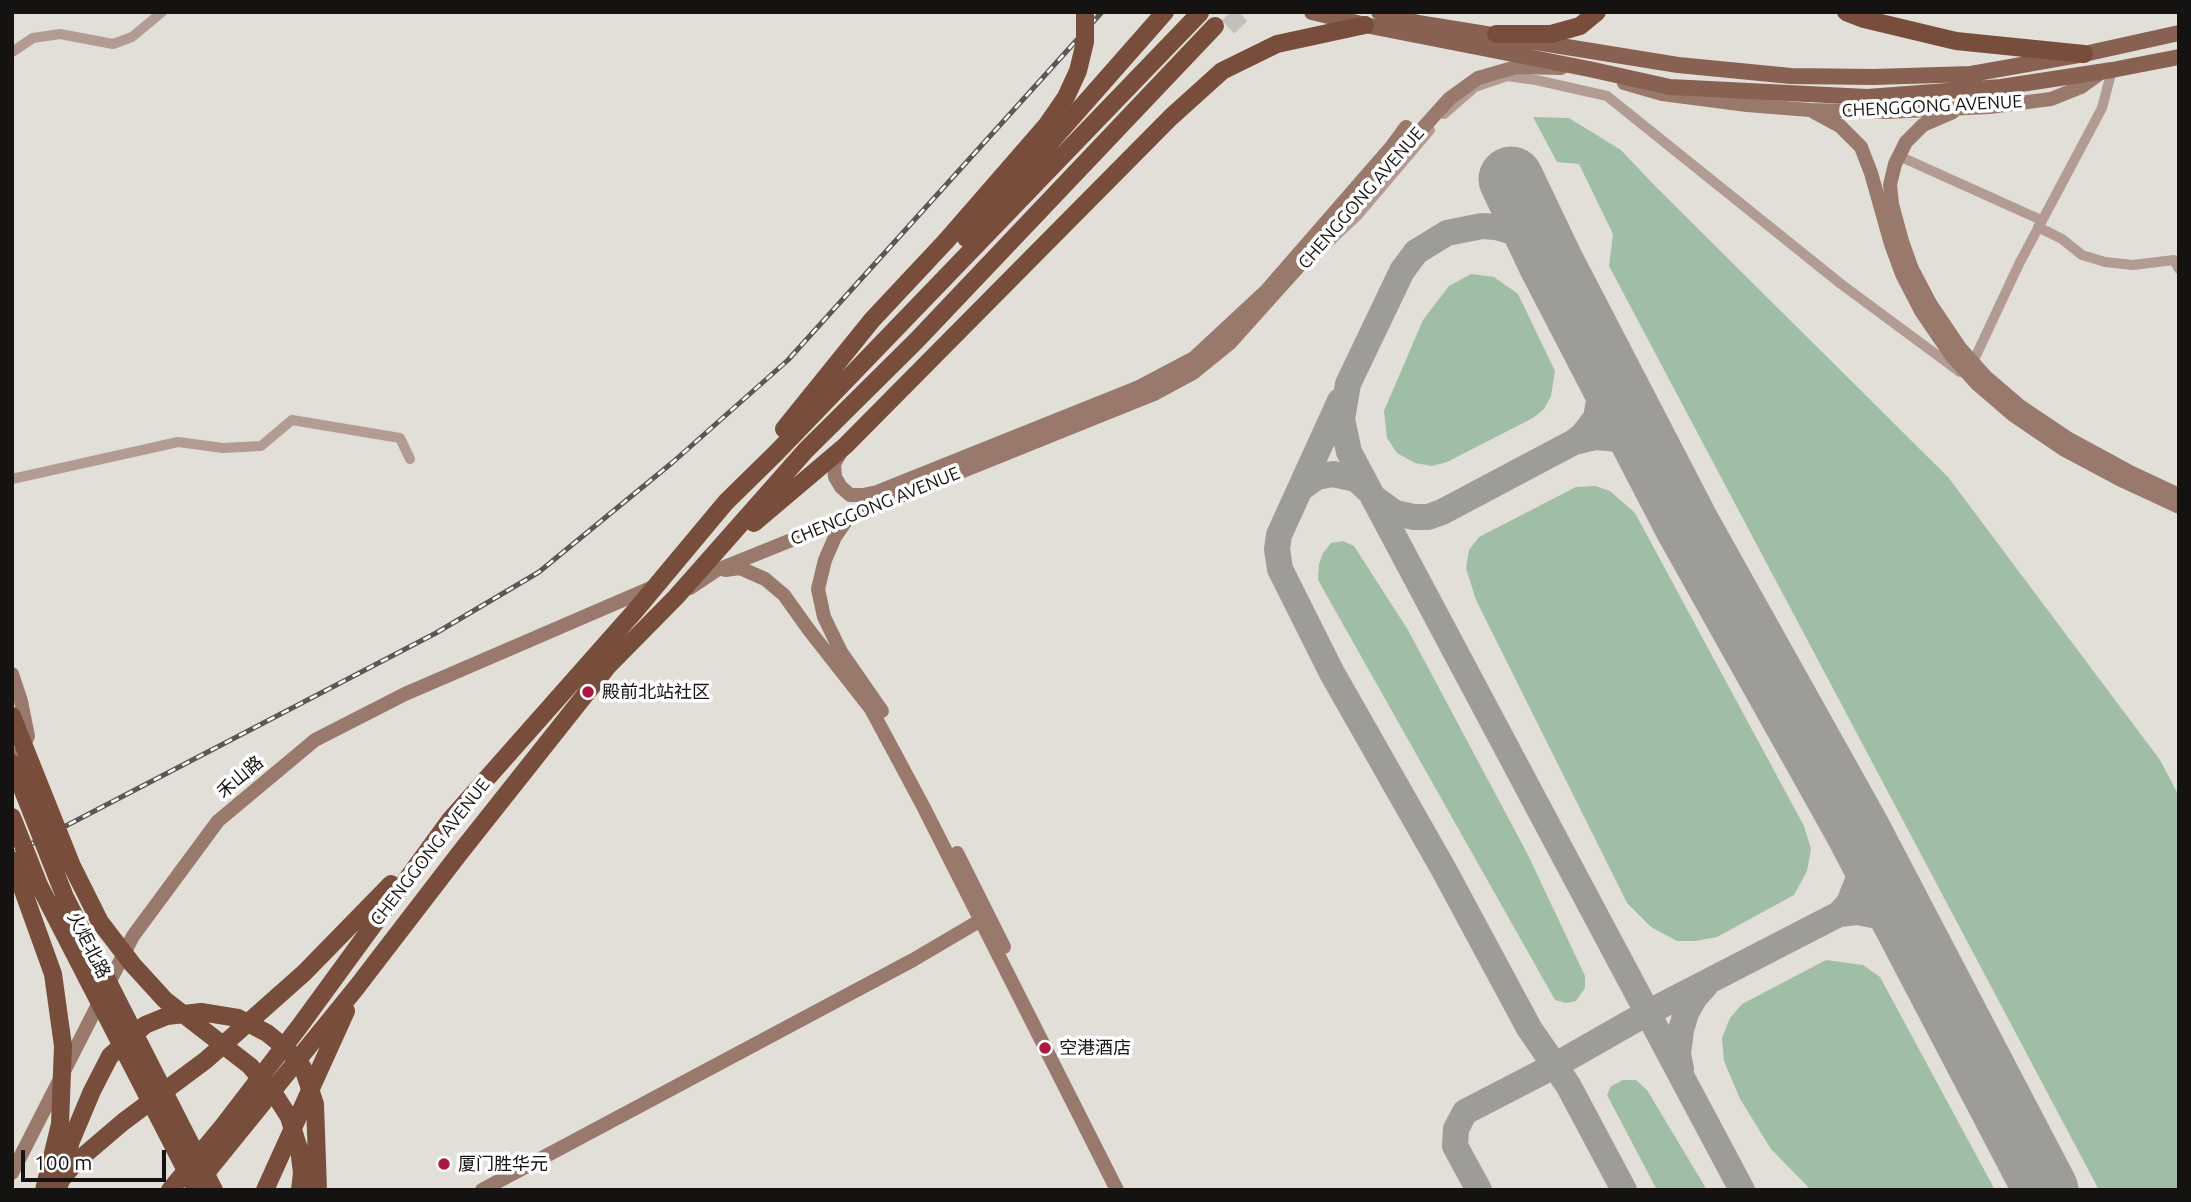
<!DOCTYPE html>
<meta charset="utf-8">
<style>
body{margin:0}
#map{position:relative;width:2191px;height:1202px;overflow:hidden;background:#e2dfd8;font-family:Ubuntu,sans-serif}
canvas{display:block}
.frame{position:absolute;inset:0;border:14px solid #151311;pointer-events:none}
.scale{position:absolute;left:21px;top:1150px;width:145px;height:32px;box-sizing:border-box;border:4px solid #151311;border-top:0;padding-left:9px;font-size:21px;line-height:24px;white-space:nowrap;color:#151311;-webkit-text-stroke:5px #fff;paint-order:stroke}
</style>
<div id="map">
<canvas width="2191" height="1202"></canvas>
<div class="frame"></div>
<div class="scale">100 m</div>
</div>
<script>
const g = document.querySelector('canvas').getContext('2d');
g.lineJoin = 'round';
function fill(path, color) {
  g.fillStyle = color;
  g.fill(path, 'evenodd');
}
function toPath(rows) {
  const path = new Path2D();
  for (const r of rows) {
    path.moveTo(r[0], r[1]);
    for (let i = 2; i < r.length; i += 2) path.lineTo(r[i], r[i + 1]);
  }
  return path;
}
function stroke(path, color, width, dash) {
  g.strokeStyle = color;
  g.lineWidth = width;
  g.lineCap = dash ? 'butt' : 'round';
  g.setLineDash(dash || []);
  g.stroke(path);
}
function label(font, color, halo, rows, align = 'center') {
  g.font = font + ' Ubuntu,"Noto Sans SC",sans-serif';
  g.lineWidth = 7;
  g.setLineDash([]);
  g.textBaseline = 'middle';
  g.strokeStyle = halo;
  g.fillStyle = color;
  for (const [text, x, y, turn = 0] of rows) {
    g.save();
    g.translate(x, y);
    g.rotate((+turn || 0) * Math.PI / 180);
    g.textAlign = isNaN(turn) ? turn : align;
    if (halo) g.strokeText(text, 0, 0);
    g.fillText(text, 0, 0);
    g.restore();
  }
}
fill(toPath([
 [1533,117,1569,118,1621,150,1656,187,1948,477,2160,760,2179,796,2179,1190,2099,1190,1609,266,1613,234,1579,164,1557,162],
 [1471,274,1494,277,1518,294,1555,371,1551,396,1544,409,1533,418,1447,462,1432,466,1415,463,1397,453,1387,438,1384,411,1423,320,1449,286],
 [1595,486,1610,491,1635,513,1804,826,1811,849,1807,871,1794,895,1717,937,1696,941,1677,941,1651,927,1627,903,1476,600,1466,568,1469,550,1479,537,1576,487],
 [1343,541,1354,546,1408,630,1528,855,1585,976,1585,988,1576,1001,1566,1003,1555,1000,1318,580,1319,564,1323,553,1331,543],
 [1826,960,1863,965,1880,977,1995,1190,1811,1190,1771,1149,1740,1099,1724,1061,1722,1038,1730,1018,1742,1004],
 [1623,1080,1636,1080,1647,1090,1707,1190,1657,1190,1607,1095,1611,1086]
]), '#9fbea5');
stroke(toPath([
 [1340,401,1279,535,1277,549,1280,569,1332,673,1444,870,1529,1028,1568,1085,1624,1190],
 [1300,489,1317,477,1333,474,1356,479,1369,491],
 [1373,497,1395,513,1414,517,1428,517,1442,512,1574,442],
 [1687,525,1656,466,1644,452,1619,439,1595,437,1574,442,1583,435,1596,418,1601,390,1601,369,1582,321,1551,263,1541,249,1517,233,1496,227,1482,226,1447,233,1416,252,1402,271,1348,384,1342,419,1349,452,1742,1190],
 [1857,829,1861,848,1860,875,1849,903,1839,914,1857,912,1878,916,1897,923,1914,937],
 [1681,1069,1678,1054,1681,1030,1686,1013,1695,997,1705,986],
 [1479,1190,1455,1146,1456,1129,1465,1112,1554,1066,1647,1013,1839,914]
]), '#9e9c96', 26);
stroke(toPath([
 [1511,179,1551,263,1687,525,1857,829,2046,1190]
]), '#9e9c96', 65);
stroke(toPath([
 [1228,27,1244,12]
]), '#c3c0ba', 18, [18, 9]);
stroke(toPath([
 [12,52,33,38,60,34,113,44,132,37,162,12],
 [1444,114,1475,87,1507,76,1536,80,1607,96,1841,284,1960,372],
 [1899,156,2041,220],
 [2038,227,2062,239,2082,255,2105,262,2133,265,2174,260,2179,269],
 [1325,246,1358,215,1430,130],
 [1973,362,2019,264,2102,108,2112,70],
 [12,479,178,442,223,448,261,446,292,420,400,438,410,459]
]), '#b19b92', 10);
stroke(toPath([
 [1624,83,1662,94,1747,105,1810,110,1888,112,1989,107,2051,99,2081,87,2102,72],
 [1814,112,1840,126,1861,147,1871,173,1891,244,1902,274,1921,311,1951,355,1977,384,2013,415,2063,449,2123,481,2179,507],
 [1953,112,1923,125,1906,142,1895,164,1890,185,1892,204,1902,241,1912,269,1931,305,1960,348,1985,376,2020,406,2069,439,2128,471,2179,495],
 [841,452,834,464,835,477,841,487,850,495,863,495,877,492,1139,387,1194,358,1265,292,1392,146,1406,127],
 [848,518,835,537,825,560,818,589,824,617,841,652,882,711],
 [725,570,740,568,765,579,784,595,809,630,871,709,923,806,1117,1190],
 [690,588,717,570,1154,394,1193,373,1230,343,1449,99,1478,78,1516,67,1561,68],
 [12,674,21,701,28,736,18,756,12,759],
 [957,853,1004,947],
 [12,1173,133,936,218,821,315,740,405,694,653,587],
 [482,1190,913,960,986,917]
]), '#99796c', 14);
stroke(toPath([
 [1312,12,1365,25,1589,69,1670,87,1867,97,2001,87,2112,70,2179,57],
 [1379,12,1418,23,1678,65,1791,76,1874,77,1971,74,2084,54,2179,33]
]), '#886152', 16);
stroke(toPath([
 [1846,12,1864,19,1956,41,2084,54],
 [1496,34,1551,34,1580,26,1597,12],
 [966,238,1165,12],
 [784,429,872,320,946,241],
 [754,523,845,446,1171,117,1222,71,1277,44,1365,25],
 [61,1180,75,1163,123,1122,206,1060,304,973,391,884],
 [197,1184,356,988,459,854,608,666,676,597,806,450,916,341,1215,26],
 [170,1190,223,1126,299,1027,450,820,635,611,726,502,776,453,1200,13],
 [265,1190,346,1011]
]), '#784d3b', 18);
const rail = toPath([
 [12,854,436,633,539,572,673,462,788,360,1102,12]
]);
stroke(rail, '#5a5854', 5);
stroke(rail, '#fff', 2.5, [8]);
stroke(toPath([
 [946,241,1046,126,1066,97,1078,71,1085,42,1085,12],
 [12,716,72,866,100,922,133,965,165,1000,250,1066,275,1095,289,1117,299,1149,302,1173,300,1190],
 [12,763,65,897,214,1190],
 [12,817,39,885,196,1190],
 [12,860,53,974,63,1046,60,1124,44,1190],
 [58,1190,71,1141,92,1091,110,1056,145,1025,167,1016,201,1012,238,1018,267,1033,288,1050,303,1068,315,1104,318,1190]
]), '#784d3b', 18);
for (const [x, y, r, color] of [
 [588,692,7,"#ac1841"],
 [1045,1048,7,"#ac1841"],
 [444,1164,7,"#ac1841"]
]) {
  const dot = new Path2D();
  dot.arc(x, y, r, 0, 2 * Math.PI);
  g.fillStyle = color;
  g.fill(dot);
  stroke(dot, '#fff', 2.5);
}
label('18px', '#151311', '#fff', [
 ["CHENGGONG AVENUE",1932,106,-3],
 ["CHENGGONG AVENUE",1361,198,-49],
 ["CHENGGONG AVENUE",875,506,-22],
 ["禾山路",240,777,-40],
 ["CHENGGONG AVENUE",430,852,-52],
 ["火炬北路",89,945,63]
]);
label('18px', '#151311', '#fff', [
 ["殿前北站社区",602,692],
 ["空港酒店",1059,1048],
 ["厦门胜华元",458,1164]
], 'left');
</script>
